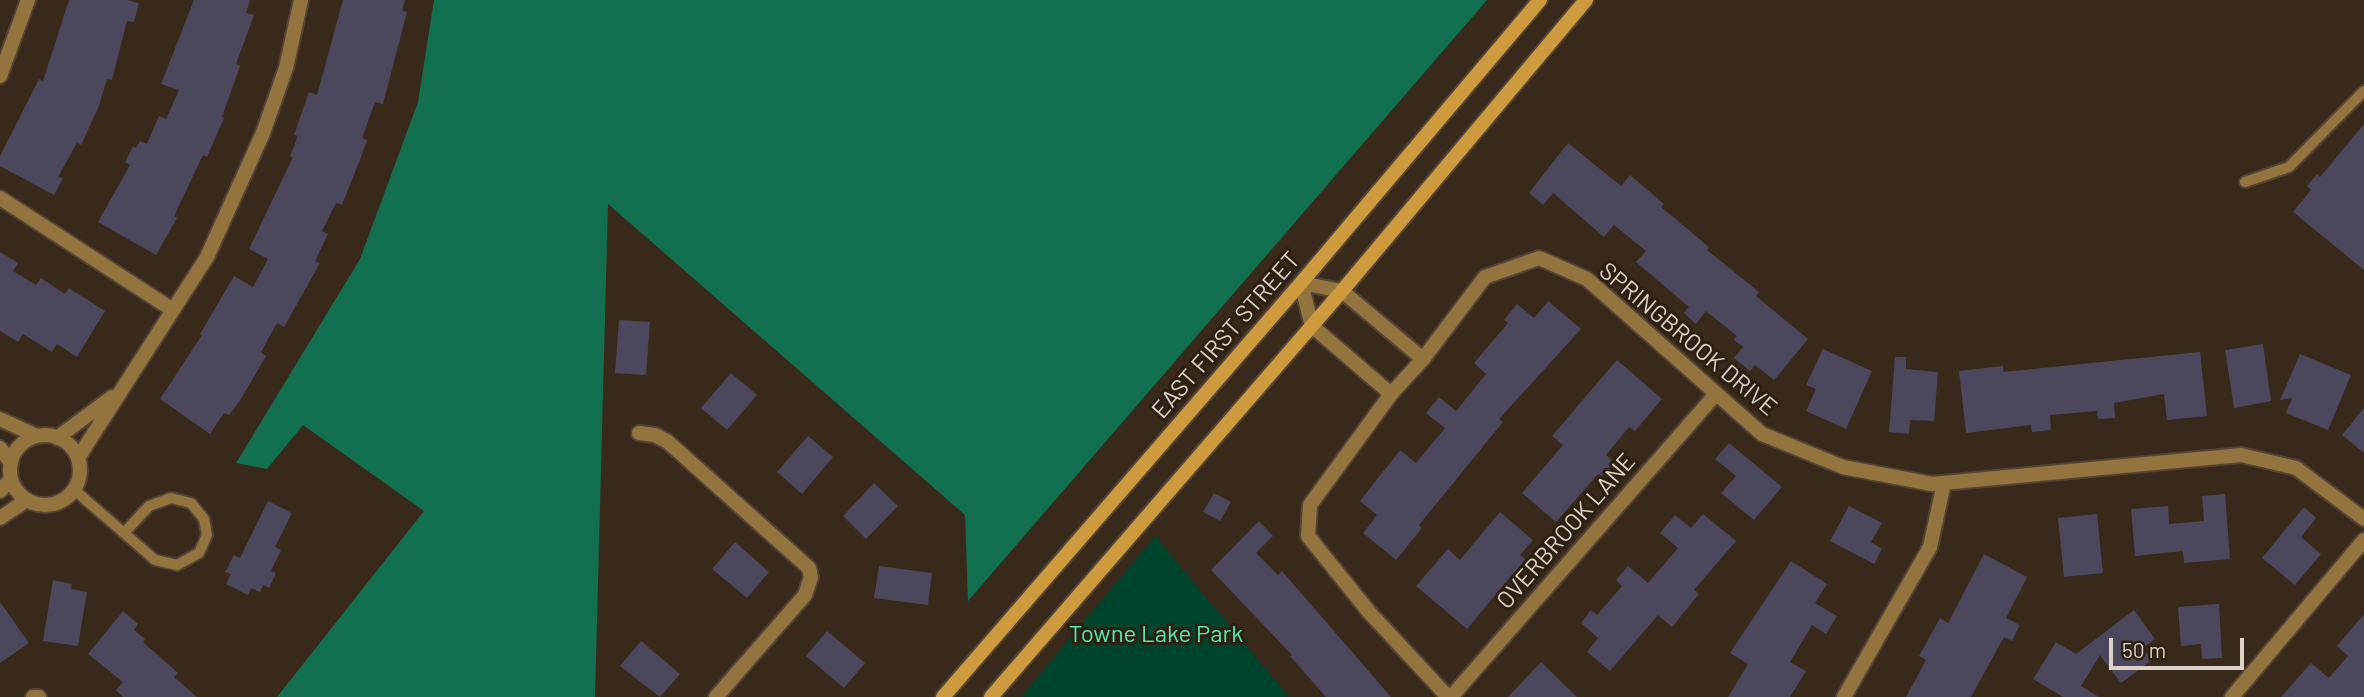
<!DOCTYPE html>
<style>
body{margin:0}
#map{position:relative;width:2364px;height:697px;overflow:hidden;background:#38291a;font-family:Barlow,sans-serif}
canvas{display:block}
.scale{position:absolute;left:2109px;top:638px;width:135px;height:32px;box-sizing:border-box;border:4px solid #dcd2c8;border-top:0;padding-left:9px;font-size:21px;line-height:24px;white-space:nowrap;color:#dcd2c8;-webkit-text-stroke:5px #2e2010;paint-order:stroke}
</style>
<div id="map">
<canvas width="2364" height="697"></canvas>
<div class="scale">50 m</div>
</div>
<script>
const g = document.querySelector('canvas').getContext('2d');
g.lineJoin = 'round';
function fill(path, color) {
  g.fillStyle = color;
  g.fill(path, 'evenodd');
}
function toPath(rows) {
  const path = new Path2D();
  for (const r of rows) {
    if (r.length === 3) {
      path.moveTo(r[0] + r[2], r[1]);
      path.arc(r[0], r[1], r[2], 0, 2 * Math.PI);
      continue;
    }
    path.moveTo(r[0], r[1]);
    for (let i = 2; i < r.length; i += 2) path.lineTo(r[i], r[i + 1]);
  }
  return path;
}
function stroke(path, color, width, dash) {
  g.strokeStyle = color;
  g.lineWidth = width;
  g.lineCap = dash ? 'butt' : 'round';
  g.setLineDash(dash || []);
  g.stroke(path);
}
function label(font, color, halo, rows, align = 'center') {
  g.font = font + ' Barlow,sans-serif';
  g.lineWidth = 6;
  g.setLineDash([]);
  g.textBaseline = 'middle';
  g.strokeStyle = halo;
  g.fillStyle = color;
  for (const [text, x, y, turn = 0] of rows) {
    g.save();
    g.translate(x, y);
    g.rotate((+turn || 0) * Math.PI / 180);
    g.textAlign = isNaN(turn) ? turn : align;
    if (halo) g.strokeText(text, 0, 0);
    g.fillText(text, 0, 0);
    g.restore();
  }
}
fill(toPath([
 [1155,536,1289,697,1021,697]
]), '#00442d');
fill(toPath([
 [434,0,1487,0,968,601,965,515,608,204,595,697,277,697,424,511,303,425,267,469,236,463,360,259,418,102]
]), '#126f4f');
fill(toPath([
 [69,0,127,0,139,3,134,22,127,21,112,80,107,79,99,106,81,145,77,143,58,177,63,178,54,195,0,166,0,156,39,79,43,81],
 [194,0,250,0,246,13,254,15,236,64,240,66,222,117,224,118,207,157,203,155,174,216,177,218,156,255,98,222,130,165,125,162,133,146,136,148,140,141,147,144,159,116,166,119,179,90,161,84],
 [343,0,405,0,402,11,407,12,383,104,375,102,362,138,367,140,361,157,342,205,336,203,322,231,328,234,315,261,320,263,284,327,277,323,261,352,266,356,239,402,229,415,224,413,210,434,160,399,202,335,200,334,234,276,253,287,268,259,249,249,293,157,290,156,298,136,294,135,309,92,317,95],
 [2364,124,2364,270,2293,212,2311,190,2307,186,2317,174,2320,177],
 [1568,143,1621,186,1630,175,1664,204,1661,207,1709,247,1707,250,1759,292,1756,296,1808,339,1774,380,1755,365,1750,371,1734,358,1743,347,1734,340,1737,336,1706,311,1696,324,1684,313,1689,307,1636,262,1646,251,1614,225,1604,237,1553,193,1543,205,1529,193],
 [0,252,18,263,13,271,36,285,41,278,65,294,69,288,105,311,77,357,57,344,52,352,23,334,18,342,0,331],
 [1548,301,1581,329,1499,419,1503,422,1419,525,1422,528,1396,560,1363,533,1377,515,1360,501,1400,450,1416,463,1445,428,1426,413,1439,397,1456,411,1486,374,1474,363,1508,323,1504,320,1517,304,1534,318],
 [619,320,650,322,646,375,615,373],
 [2263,344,2271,401,2234,408,2225,350],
 [1823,349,1872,371,1846,429,1806,411,1816,389,1806,385],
 [2200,352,2207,416,2167,420,2164,394,2114,403,2115,418,2098,419,2097,411,2050,415,2051,430,2032,432,2031,425,1966,433,1959,371,2003,366,2003,372],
 [2300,354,2351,375,2328,430,2286,413,2292,398,2280,400],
 [1895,357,1906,357,1906,369,1938,372,1934,421,1910,420,1909,434,1889,432],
 [1617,360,1662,399,1635,431,1629,427,1606,455,1614,462,1601,477,1598,474,1556,522,1522,493,1563,445,1552,436],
 [731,373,757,395,727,430,701,408],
 [2364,408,2364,453,2342,435],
 [808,436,833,457,802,494,777,472],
 [1729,443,1782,487,1754,520,1721,493,1736,476,1715,459],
 [874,483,898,506,866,539,843,516],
 [1214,493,1231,502,1220,521,1203,512],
 [2225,494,2230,559,2184,563,2183,551,2135,556,2131,509,2168,506,2169,524,2204,521,2202,496],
 [268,501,292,513,275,547,281,550,271,571,276,573,269,588,263,585,260,592,251,588,248,595,226,584,231,574,225,572,234,555,240,558],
 [1849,506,1882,523,1871,542,1882,549,1874,564,1830,541],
 [2304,507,2316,518,2301,537,2321,554,2295,585,2262,558],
 [1500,512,1533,540,1520,555,1532,564,1518,580,1512,575,1467,629,1416,586,1448,549,1460,560],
 [1703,514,1736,541,1694,590,1699,594,1672,627,1658,615,1610,671,1587,652,1598,638,1581,623,1591,610,1597,615,1622,586,1616,580,1628,566,1648,583,1678,548,1660,533,1675,515,1691,528],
 [2097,514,2103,573,2064,577,2058,518],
 [1259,521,1273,536,1256,553,1278,575,1282,571,1391,697,1326,697,1290,656,1292,655,1211,570],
 [735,542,769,572,747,598,712,569],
 [1984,554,2027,577,2006,618,2020,625,2012,641,2004,637,1971,697,1906,697,1926,660,1919,656,1940,618,1948,623],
 [1791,561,1827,584,1815,603,1837,616,1826,634,1812,625,1790,662,1806,671,1790,697,1728,697,1748,664,1730,653],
 [879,566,932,573,928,605,874,598],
 [53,580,72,584,71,589,87,592,78,646,43,641],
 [0,602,29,643,0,663],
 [2219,604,2222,658,2202,659,2201,644,2181,646,2178,607],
 [2134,610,2155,639,2143,648,2152,660,2121,683,2100,655,2081,686,2099,697,2063,697,2033,679,2056,642,2076,654],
 [123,611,138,624,134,630,145,639,143,642,178,673,174,677,197,697,123,697,116,690,123,682,88,654],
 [2364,614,2364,697,2281,697,2311,663,2329,678,2348,656,2337,646],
 [827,631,865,663,844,688,806,656],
 [641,641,680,674,660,697,620,666],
 [1541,662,1577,697,1508,697]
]), '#4b485d');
const service = toPath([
 [2245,182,2289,167,2364,91],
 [74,489,87,501,124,533,155,560,177,565,199,553,207,535,204,519,191,503,171,498,149,506,124,533]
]);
const minor = toPath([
 [0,76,28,0],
 [0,198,173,310],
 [1391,394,1312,326,1301,283,1342,291,1423,359],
 [639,433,655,435,668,442,809,568,811,577,805,595,716,697],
 [33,697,39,697],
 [1448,697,1369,612,1308,536,1310,505,1391,394,1423,359,1485,277,1539,258,1587,279,1762,434,1843,467,1932,484,2241,455,2296,468,2364,519],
 [1451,697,1716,394],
 [1844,697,1930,547,1944,483],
 [2232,697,2364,540]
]);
const tertiary = toPath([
 [0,419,37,436],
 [45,470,35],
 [57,438,112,397],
 [0,448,11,463],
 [78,458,207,257,263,133,286,68,301,0],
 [0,491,11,479],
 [0,518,27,500]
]);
const secondary = toPath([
 [943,697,1301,283,1540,0],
 [991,697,1342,291,1586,0]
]);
stroke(service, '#524436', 14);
stroke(minor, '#524436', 18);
stroke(tertiary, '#524436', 18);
stroke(secondary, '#524436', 18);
stroke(service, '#93743e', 10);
stroke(minor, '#93743e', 14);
stroke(tertiary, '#93743e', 14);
stroke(secondary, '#cd9b3e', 14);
label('24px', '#dcd2c8', '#2e2010', [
 ["EAST FIRST STREET",1226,335,-49],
 ["SPRINGBROOK DRIVE",1688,339,40],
 ["OVERBROOK LANE",1566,531,-49]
]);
label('24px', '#52e8ae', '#2e2010', [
 ["Towne Lake Park",1156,634]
]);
</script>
